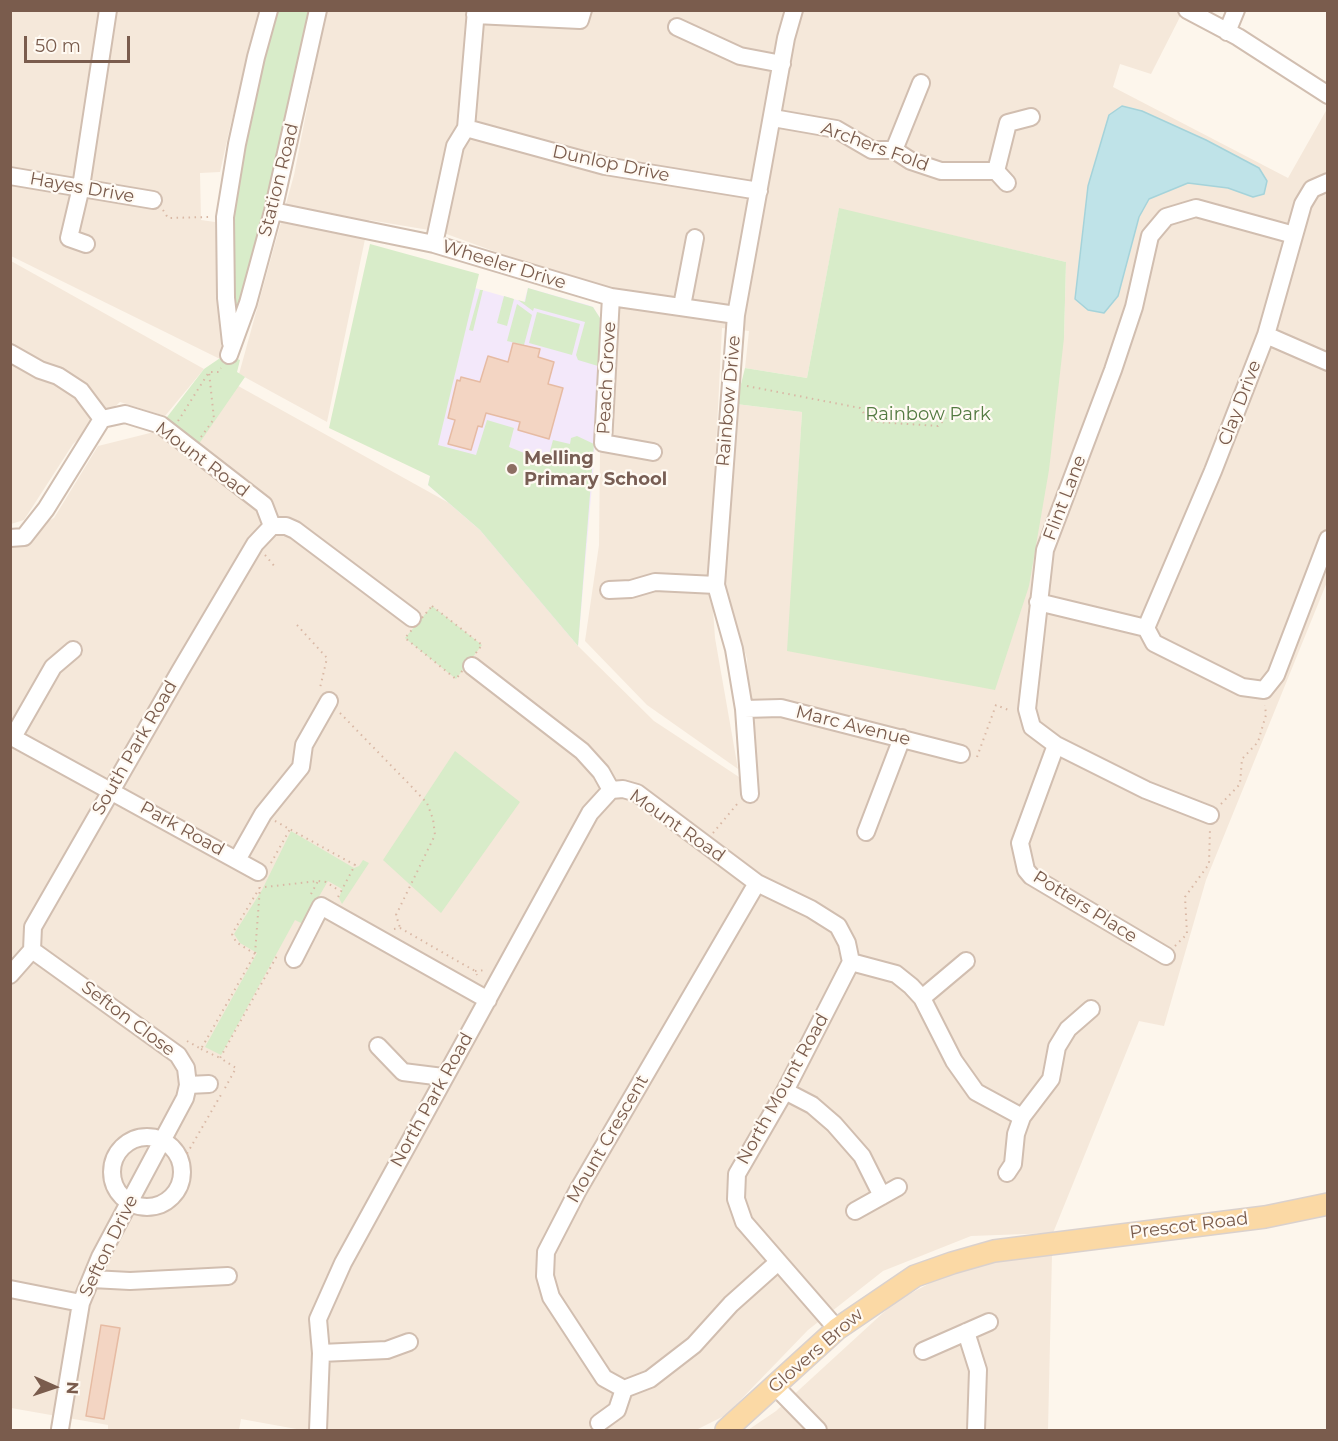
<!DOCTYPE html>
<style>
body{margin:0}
#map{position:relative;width:1338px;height:1441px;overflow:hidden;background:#fdf6ec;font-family:Montserrat,sans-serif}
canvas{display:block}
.frame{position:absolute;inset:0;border:12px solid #7a5c4d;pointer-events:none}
.north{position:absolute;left:24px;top:1357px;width:60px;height:60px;-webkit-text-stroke:4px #fffaf3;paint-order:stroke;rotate:93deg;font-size:16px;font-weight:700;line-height:24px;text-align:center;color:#7a5c4d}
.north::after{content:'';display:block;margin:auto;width:21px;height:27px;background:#7a5c4d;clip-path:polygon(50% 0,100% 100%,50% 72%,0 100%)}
.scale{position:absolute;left:24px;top:36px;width:106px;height:27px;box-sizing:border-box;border:3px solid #7a5c4d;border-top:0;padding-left:8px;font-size:18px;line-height:21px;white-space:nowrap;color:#7a5c4d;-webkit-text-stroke:4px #fffaf3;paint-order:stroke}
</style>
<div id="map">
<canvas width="1338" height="1441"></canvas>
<div class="frame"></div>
<div class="north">N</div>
<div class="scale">50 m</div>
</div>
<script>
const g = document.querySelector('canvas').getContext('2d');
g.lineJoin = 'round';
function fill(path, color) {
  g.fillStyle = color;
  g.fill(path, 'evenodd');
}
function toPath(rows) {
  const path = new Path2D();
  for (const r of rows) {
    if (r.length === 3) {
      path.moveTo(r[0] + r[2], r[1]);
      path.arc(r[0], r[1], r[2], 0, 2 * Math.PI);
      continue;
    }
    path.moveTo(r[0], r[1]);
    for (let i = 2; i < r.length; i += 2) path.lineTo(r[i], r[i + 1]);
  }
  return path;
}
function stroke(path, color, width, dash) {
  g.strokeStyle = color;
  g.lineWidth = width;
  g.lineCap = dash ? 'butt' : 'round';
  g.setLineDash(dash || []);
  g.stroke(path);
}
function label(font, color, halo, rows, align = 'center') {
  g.font = font + ' Montserrat,sans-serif';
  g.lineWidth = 4.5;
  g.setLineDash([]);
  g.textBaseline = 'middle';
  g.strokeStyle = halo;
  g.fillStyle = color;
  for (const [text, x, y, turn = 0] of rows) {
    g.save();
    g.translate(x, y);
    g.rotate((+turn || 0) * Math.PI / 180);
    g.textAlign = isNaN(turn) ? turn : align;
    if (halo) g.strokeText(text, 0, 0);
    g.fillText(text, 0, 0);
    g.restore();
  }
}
fill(toPath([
 [10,11,261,11,231,123,220,172,200,173,201,220,215,222,224,361,11,256],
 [326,11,1183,11,1151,74,1120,64,1113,87,1288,178,1327,109,1327,582,1206,880,1164,1026,1139,1021,1053,1233,971,1236,883,1271,808,1330,726,1415,696,1430,302,1430,241,1419,239,1430,108,1430,108,1425,11,1408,11,540,54,518,98,446,174,427,213,372,449,503,480,530,511,564,578,646,654,721,739,777,752,760,747,659,724,585,736,404,802,412,788,651,1064,338,1066,262,839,209,807,378,745,368,749,331,722,328,710,566,715,638,738,769,647,705,585,641,599,545,600,452,617,296,441,232,369,220,327,422,239,374,294,175],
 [11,261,204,369,165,416,120,402,73,444,24,520,11,524],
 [1052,1255,1048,1430,748,1430,776,1411,896,1301,974,1260]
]), '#f5e8da');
fill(toPath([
 [475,288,524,302,528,288,588,305,593,307,600,318,594,462,578,646,480,530,428,485]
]), '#f3e8fa');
fill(toPath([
 [271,11,313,11,232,347,225,256,242,122],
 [839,208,1066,262,1064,338,1049,470,1029,586,995,690,787,651,802,412,736,404,745,368,807,378],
 [370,244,479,274,438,445,476,455,487,420,514,428,509,447,547,462,553,440,570,444,571,438,577,436,594,444,578,646,480,530,428,485,430,476,329,428],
 [528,288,593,307,600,318,598,366,578,360,576,355,585,322,534,308,533,311,518,300,525,302],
 [480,290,483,290,473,331,469,330],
 [504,296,514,299,507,326,497,323],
 [517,304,532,315,524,345,507,341],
 [537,312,580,324,572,355,529,343],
 [226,354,240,360,237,372,245,377,194,451,161,425,204,369],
 [432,606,482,645,456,679,405,638],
 [455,751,520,802,441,913,383,860],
 [291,831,354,868,359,866,363,860,369,863,342,904,339,898,342,889,328,881,303,924,295,920,221,1055,205,1047,257,953,240,943,234,934,262,890]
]), '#d8ecc9');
const water = toPath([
 [1122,106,1142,111,1206,140,1259,168,1267,181,1264,194,1253,197,1228,188,1188,183,1149,199,1139,217,1118,296,1104,313,1088,310,1075,299,1088,186,1109,115,1122,106]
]);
fill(water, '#bfe3e8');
stroke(water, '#a5d3da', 1.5);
const building = toPath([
 [513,343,540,349,538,357,554,362,548,384,563,388,549,439,518,430,520,422,486,413,482,427,478,426,471,450,448,444,455,420,448,418,457,380,460,381,461,377,480,382,488,356,508,362,513,343],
 [101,1325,120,1328,104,1419,86,1416,101,1325]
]);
fill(building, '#f3d5c3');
stroke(building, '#e6bba3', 1.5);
const minor = toPath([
 [1187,10,1238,37,1328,95],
 [475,15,580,20,583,10],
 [677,27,740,56,782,64],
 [1227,32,1236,10],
 [773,118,836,129,872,150,894,150,911,161,941,171,996,171,1007,183],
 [466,128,605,166,759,191],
 [894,150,921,83],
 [996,171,1008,123,1031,117],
 [10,176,153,200],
 [273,211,434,244,611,297,736,315],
 [86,244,69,238,81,187,108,10],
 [434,244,455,146,466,128,476,10],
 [611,297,603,443,653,452],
 [682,306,695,238],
 [1266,335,1328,362],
 [231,343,226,298,225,217,237,144,256,57,269,10],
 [10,353,40,370,58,376,81,391,102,419],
 [229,355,248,303,273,211,318,10],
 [272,526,286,526,295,530,412,618],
 [10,538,24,537,46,509,102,419,125,414,161,425,264,505,272,526],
 [609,590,631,589,655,582,716,585],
 [1038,602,1146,628],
 [1146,628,1213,471,1266,335,1303,204,1312,189,1328,182],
 [1146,628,1154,643,1242,687,1264,690,1276,675,1328,539],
 [472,666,582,751,601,772,611,790,623,789,637,793,757,883,811,909,838,926,847,943,851,962],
 [744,709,781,708,961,754],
 [10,736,258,872],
 [13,737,53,667,73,650],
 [1056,745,1020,843,1026,870,1031,876,1166,956],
 [750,794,744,709,734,649,716,585,736,315,786,38,794,10],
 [1210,815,1146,790,1056,745,1032,727,1027,709,1045,550,1113,370,1134,307,1150,236,1166,217,1196,208,1294,235],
 [866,832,902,738],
 [237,860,263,814,301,767,304,745,329,701],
 [32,950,178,1055,186,1068,188,1085,185,1098,100,1257,81,1303,60,1429],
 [294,959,321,906,488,1000],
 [851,962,896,974,911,986,922,998,954,1061,976,1092,1022,1117],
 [10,975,32,950,33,927,180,671,255,544,272,526],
 [922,998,966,961],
 [378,1046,403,1072,443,1077],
 [188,1085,209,1084],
 [785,1091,812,1105,834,1124,862,1156,882,1196],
 [147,1172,35],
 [1007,1173,1013,1164,1016,1134,1022,1117,1051,1079,1057,1047,1068,1029,1091,1009],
 [855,1211,898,1187],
 [92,1279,130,1281,228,1276],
 [10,1289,81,1303],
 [837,1329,744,1222,736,1199,737,1174,785,1091,851,962],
 [966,1332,978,1370,976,1430],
 [923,1351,989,1322],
 [321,1353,387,1350,409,1342],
 [775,1386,818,1430],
 [624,1389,604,1378,551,1297,545,1276,546,1252,578,1190,757,883],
 [599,1423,617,1410,624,1389,650,1379,694,1345,731,1304,777,1263],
 [318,1430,321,1353,318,1319,343,1263,590,813,611,790]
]);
const major = toPath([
 [726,1430,837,1329,915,1276,952,1263,994,1251,1265,1217,1328,1204]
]);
stroke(minor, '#d1beb0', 20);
stroke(major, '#dad1cd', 24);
stroke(toPath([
 [163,210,168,218,210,217],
 [747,386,860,408,868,419,877,422,938,426,946,418],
 [178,421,209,372,219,372,221,368],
 [201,437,214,419,209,372],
 [265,555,276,568],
 [432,606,482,645,456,679,405,638,432,606],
 [297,625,327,658,320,688],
 [340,713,411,786,427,803,433,819,435,835,396,915,400,928],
 [977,757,996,705,1011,711],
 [1221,804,1240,784,1242,759,1258,742,1266,715,1265,705],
 [275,821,355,865,337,899],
 [713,833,738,803],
 [271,863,290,829],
 [265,887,318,881,326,882,340,891],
 [311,894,318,881],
 [394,929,400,928,475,971,477,975],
 [1175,946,1187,934,1185,897,1209,864,1210,829],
 [255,954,236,942,232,934,260,887],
 [475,971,487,970],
 [187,1041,201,1049,255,954,260,887],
 [201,1049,220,1058],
 [225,1088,236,1068,220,1058,278,954],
 [181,1164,222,1093]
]), '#d9b8a5', 2, [1.5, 4.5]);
stroke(minor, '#fff', 16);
stroke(major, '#fbd9a5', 21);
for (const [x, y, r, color] of [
 [512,469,6,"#8d6e63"]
]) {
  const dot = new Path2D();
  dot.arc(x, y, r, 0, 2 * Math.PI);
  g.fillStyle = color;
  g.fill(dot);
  stroke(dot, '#fffaf3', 2);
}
label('18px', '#7a5c4d', '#fffaf3', [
 ["Archers Fold",875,147,20],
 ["Dunlop Drive",611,164,12],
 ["Station Road",279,180,-76],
 ["Hayes Drive",82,188,10],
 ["Wheeler Drive",504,265,17],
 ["Peach Grove",607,378,-87],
 ["Rainbow Drive",729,401,-85],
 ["Clay Drive",1240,403,-69],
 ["Mount Road",202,460,37],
 ["Flint Lane",1065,498,-69],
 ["Marc Avenue",853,726,14],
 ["South Park Road",135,748,-60],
 ["Mount Road",677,826,35],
 ["Park Road",182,829,29],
 ["Potters Place",1085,907,32],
 ["Sefton Close",128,1019,37],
 ["North Mount Road",783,1089,-61],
 ["North Park Road",432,1100,-61],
 ["Mount Crescent",608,1139,-60],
 ["Prescot Road",1189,1226,-7],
 ["Sefton Drive",109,1246,-64],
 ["Glovers Brow",816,1351,-41]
]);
label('18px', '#537a41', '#fffaf3', [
 ["Rainbow Park",928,415]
]);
label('bold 18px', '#785e54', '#fffaf3', [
 ["Melling",524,459],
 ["Primary School",524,480]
], 'left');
</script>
